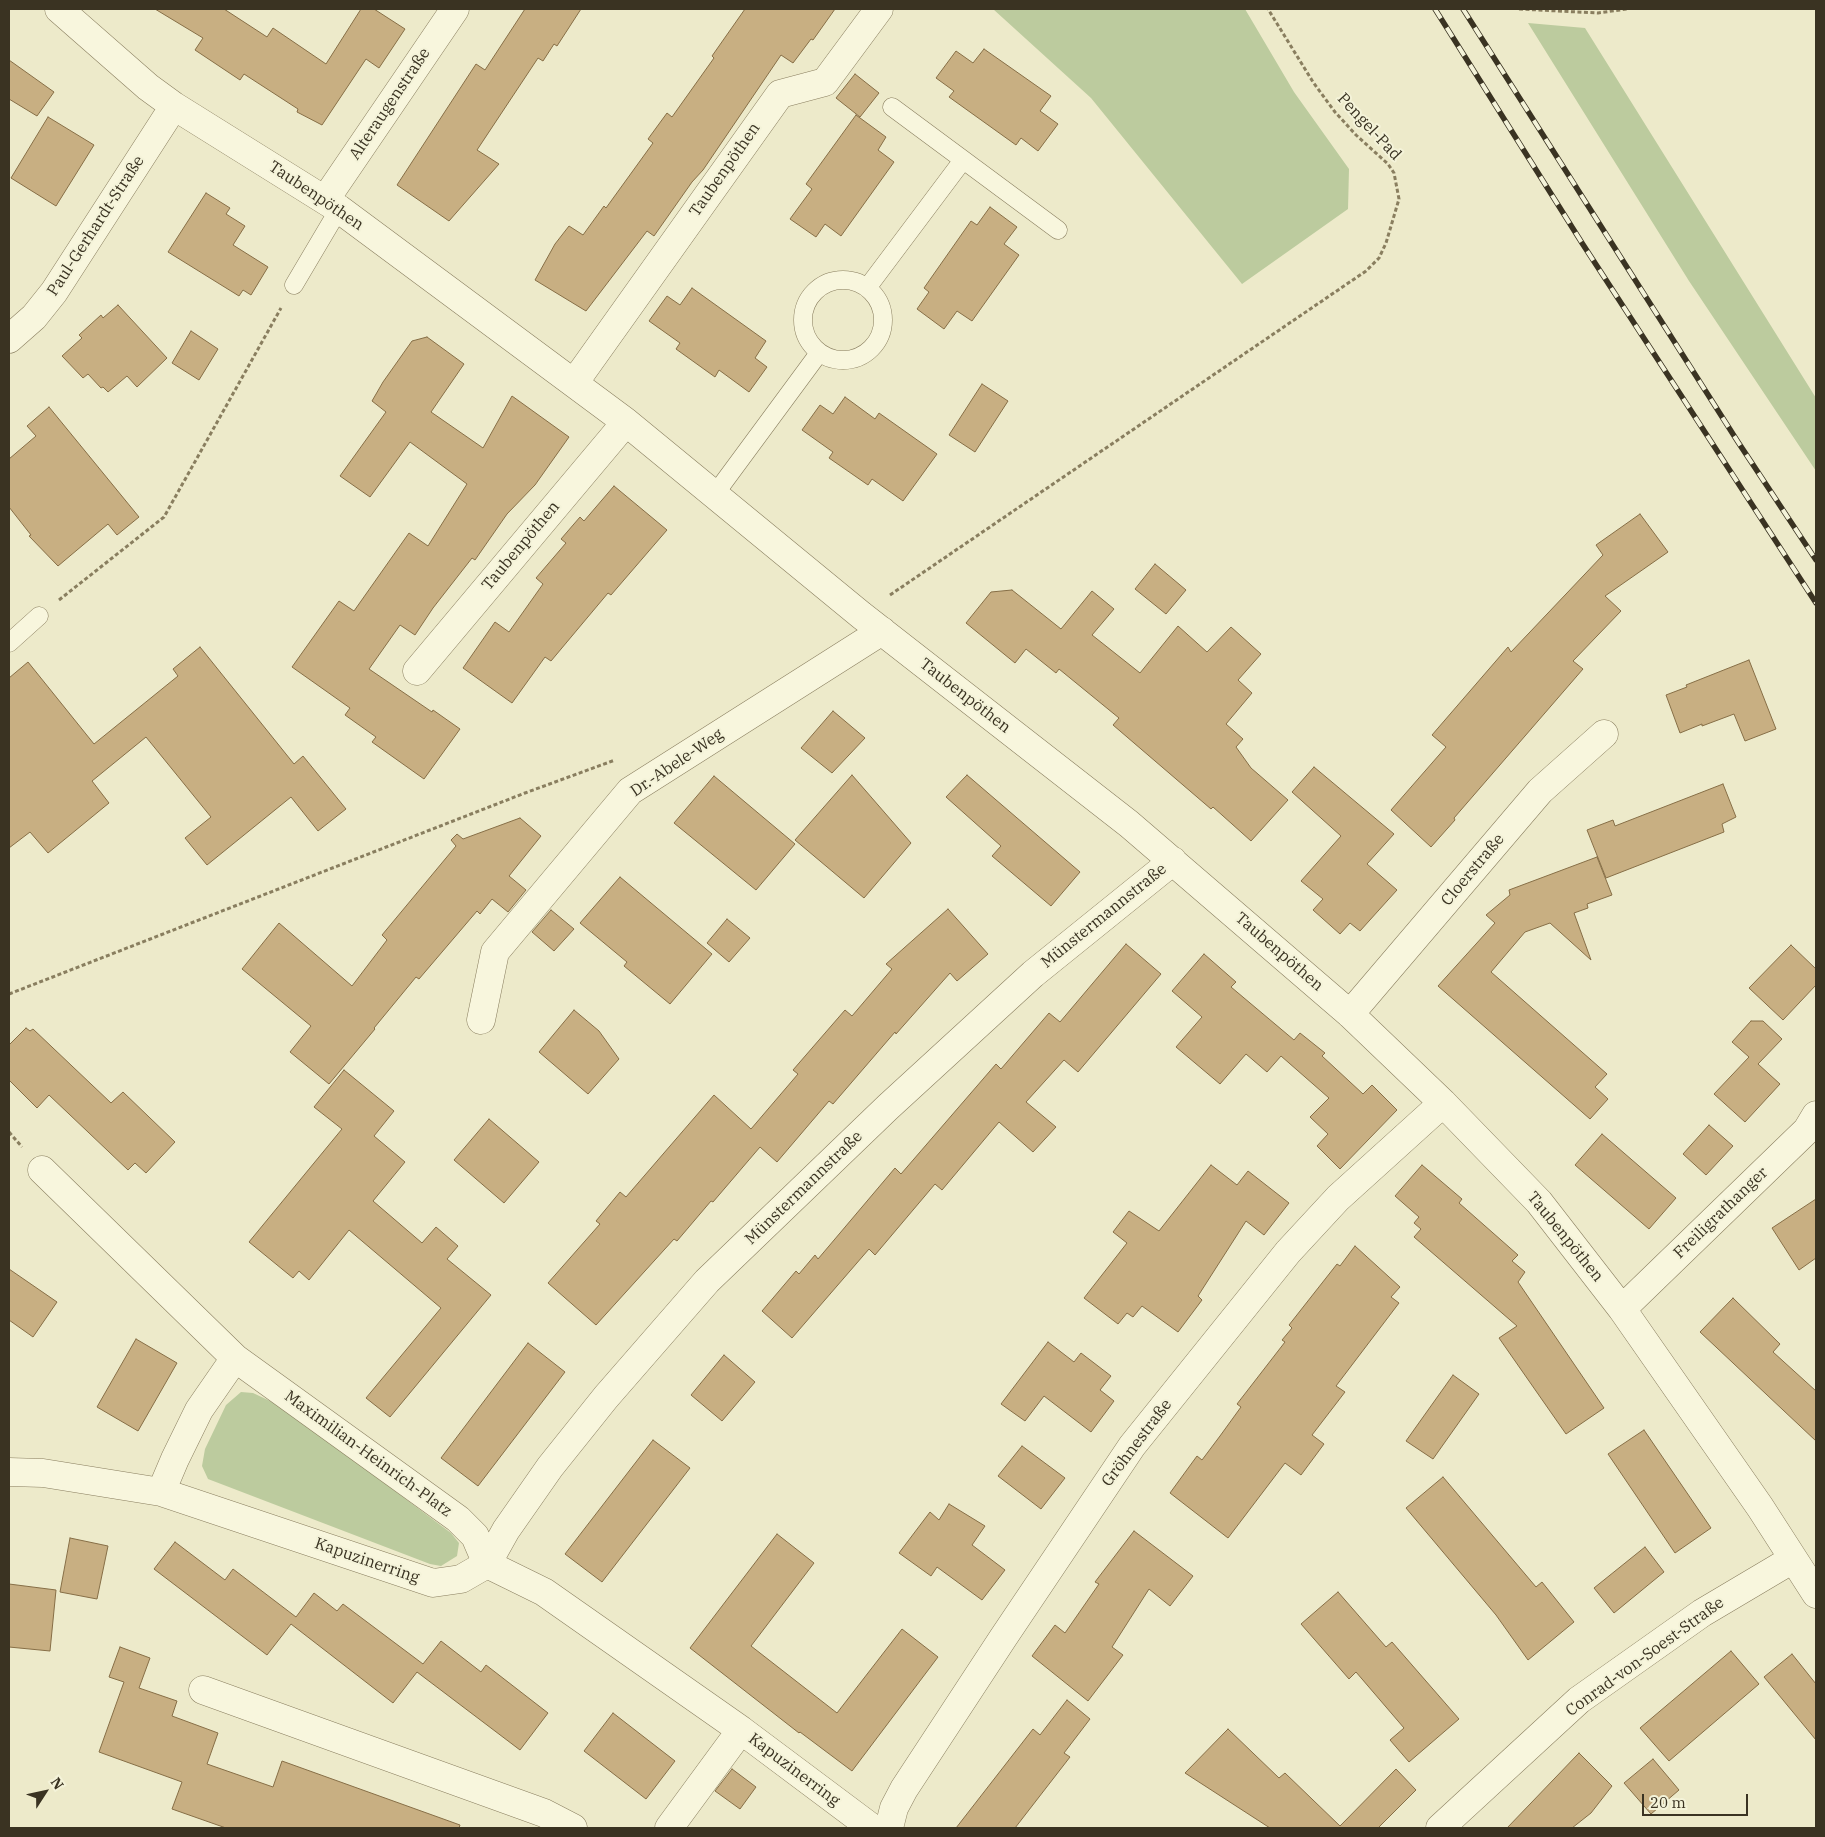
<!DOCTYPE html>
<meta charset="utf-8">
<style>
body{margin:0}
#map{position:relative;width:1825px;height:1837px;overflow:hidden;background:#edeaca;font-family:"IBM Plex Serif",serif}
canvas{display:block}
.frame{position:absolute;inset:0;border:10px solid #3a3322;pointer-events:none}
.north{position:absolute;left:20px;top:1767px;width:50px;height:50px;-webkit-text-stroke:4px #f4f3d9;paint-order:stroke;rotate:55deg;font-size:14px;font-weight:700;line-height:20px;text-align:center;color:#3a3322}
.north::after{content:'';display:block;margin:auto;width:18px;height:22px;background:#3a3322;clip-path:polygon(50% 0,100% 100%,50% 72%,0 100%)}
.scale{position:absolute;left:1642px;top:1794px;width:106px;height:22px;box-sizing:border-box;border:2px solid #3a3322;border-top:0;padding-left:6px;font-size:15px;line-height:18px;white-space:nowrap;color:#3a3322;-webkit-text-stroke:4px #f4f3d9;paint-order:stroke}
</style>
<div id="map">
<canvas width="1825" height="1837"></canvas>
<div class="frame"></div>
<div class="north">N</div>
<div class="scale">20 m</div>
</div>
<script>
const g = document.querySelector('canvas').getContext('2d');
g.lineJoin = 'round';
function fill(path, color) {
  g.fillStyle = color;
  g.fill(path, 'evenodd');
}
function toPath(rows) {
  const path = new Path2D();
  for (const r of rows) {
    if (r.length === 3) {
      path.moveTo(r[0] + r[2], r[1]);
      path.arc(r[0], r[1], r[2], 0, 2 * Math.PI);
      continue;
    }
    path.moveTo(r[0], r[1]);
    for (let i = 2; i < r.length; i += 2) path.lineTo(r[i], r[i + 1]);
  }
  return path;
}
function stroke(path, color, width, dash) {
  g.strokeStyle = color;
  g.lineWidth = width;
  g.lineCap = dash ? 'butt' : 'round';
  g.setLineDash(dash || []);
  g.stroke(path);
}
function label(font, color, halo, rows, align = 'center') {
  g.font = font + ' "IBM Plex Serif",serif';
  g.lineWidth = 4;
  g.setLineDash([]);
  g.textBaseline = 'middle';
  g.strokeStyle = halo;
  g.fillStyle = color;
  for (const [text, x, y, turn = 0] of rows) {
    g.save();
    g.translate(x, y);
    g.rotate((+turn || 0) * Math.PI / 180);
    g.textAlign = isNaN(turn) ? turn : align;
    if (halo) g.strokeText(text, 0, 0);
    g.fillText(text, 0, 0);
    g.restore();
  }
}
fill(toPath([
 [993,9,1245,9,1294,92,1349,169,1348,209,1242,284,1091,98],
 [1528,23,1585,28,1816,398,1816,471,1689,281],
 [241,1392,253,1393,283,1407,451,1533,459,1543,457,1556,441,1566,430,1564,208,1479,202,1466,205,1449,226,1405]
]), '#bccb9e');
const building = toPath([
 [155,9,224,9,267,37,273,28,326,64,361,9,374,9,405,29,379,68,366,59,322,125,297,112,298,109,244,74,240,80,195,50,203,38,155,9],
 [525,9,581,9,557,46,554,44,543,61,538,58,477,150,499,164,449,221,397,185,476,64,485,70,525,9],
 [745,9,835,9,813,40,811,39,793,63,781,55,703,170,692,182,654,236,647,231,586,311,535,280,555,244,569,226,583,235,604,206,606,208,653,143,648,139,667,113,672,117,714,58,712,56,745,9],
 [984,49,1051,96,1040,111,1058,124,1038,151,1021,138,1016,145,949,97,954,91,936,78,956,51,973,63,984,49],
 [9,60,54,92,37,116,9,99,9,60],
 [855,74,879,93,860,117,836,98,855,74],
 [856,115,886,137,878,150,894,162,841,236,825,224,816,237,790,219,812,189,806,184,856,115],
 [48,117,94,145,56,206,11,178,48,117],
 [206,193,230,208,226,214,245,226,233,245,268,267,251,295,243,290,239,296,168,252,206,193],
 [990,207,1017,227,1004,244,1019,255,972,321,957,311,944,329,917,309,929,292,924,288,971,221,977,225,990,207],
 [692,288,766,341,755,358,767,367,749,392,719,370,715,377,676,349,680,343,649,321,667,296,680,305,692,288],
 [118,305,167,358,137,387,127,376,108,392,103,387,101,388,88,374,83,378,62,356,82,338,79,335,101,315,103,318,118,305],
 [191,331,218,349,199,380,172,363,191,331],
 [427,337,464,364,431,412,483,448,512,396,569,437,535,485,507,514,475,560,472,558,433,608,415,635,400,625,369,669,432,712,433,710,460,729,424,779,372,742,376,737,345,715,350,708,292,667,339,601,354,611,409,533,428,546,467,484,410,442,370,497,340,476,386,412,372,401,383,382,412,341,427,337],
 [982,384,1008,401,975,452,949,435,982,384],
 [845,397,875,419,879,413,937,454,903,501,872,479,868,485,829,458,833,452,802,430,820,405,833,414,845,397],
 [49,407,139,517,117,535,108,524,58,566,29,536,31,535,9,507,9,459,36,436,27,426,49,407],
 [614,486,667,530,611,595,608,593,551,661,545,657,512,703,463,668,495,622,509,632,543,584,536,578,566,543,561,539,580,517,584,521,614,486],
 [1640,514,1668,552,1605,596,1621,611,1573,661,1583,669,1454,818,1455,820,1431,847,1391,810,1446,747,1432,735,1508,647,1511,652,1603,555,1596,545,1640,514],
 [1155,564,1186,590,1166,614,1135,589,1155,564],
 [1012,590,1061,629,1092,591,1114,609,1092,635,1140,673,1178,626,1207,652,1231,627,1261,654,1238,680,1252,693,1226,724,1243,739,1236,747,1251,768,1288,800,1251,841,1213,807,1211,809,1113,725,1119,718,1059,669,1056,673,1026,649,1015,663,966,623,991,592,1012,590],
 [200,647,294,764,303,756,346,809,318,831,291,797,207,865,185,838,211,817,146,737,92,781,109,803,48,853,30,832,9,848,9,678,28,662,94,744,178,676,173,669,200,647],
 [1749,660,1776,729,1745,741,1734,714,1702,726,1702,724,1680,733,1666,695,1687,687,1686,685,1749,660],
 [833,711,865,738,832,773,801,748,833,711],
 [1314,767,1394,834,1367,864,1397,890,1360,931,1350,923,1340,934,1313,910,1323,899,1301,881,1341,836,1292,792,1314,767],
 [852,775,911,843,864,898,795,840,852,775],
 [967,775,1080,872,1051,906,992,856,1001,846,946,797,967,775],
 [714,776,795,844,756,890,674,823,714,776],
 [1723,784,1736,817,1722,824,1724,832,1606,878,1587,830,1613,820,1615,826,1723,784],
 [520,818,541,836,509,876,526,890,508,912,492,899,480,914,477,911,419,979,416,977,374,1028,375,1029,329,1084,290,1052,311,1026,242,969,279,923,352,986,387,940,382,935,456,846,451,840,457,834,463,839,520,818],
 [1597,857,1612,895,1587,904,1588,908,1574,913,1591,960,1550,923,1525,932,1491,972,1607,1074,1595,1087,1608,1099,1590,1119,1438,986,1495,923,1486,915,1510,895,1509,890,1597,857],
 [620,877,712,954,670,1004,624,966,627,962,580,923,620,877],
 [948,909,988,954,957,981,950,973,896,1034,895,1032,833,1104,829,1101,777,1162,760,1147,713,1202,711,1201,677,1241,674,1239,596,1325,548,1283,600,1224,596,1221,620,1192,626,1197,714,1095,751,1129,798,1074,793,1070,845,1010,852,1016,892,969,886,964,948,909],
 [551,910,574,929,554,951,532,932,551,910],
 [727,919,750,938,729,962,707,943,727,919],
 [1126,944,1161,974,1078,1072,1064,1060,1026,1102,1056,1127,1033,1152,999,1122,942,1190,935,1184,875,1255,869,1249,792,1338,762,1311,796,1271,799,1274,815,1255,818,1259,895,1168,901,1174,996,1064,1001,1069,1049,1013,1060,1022,1126,944],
 [1791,945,1816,969,1816,985,1783,1020,1749,988,1791,945],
 [1204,954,1236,982,1231,987,1294,1040,1300,1033,1325,1053,1322,1056,1363,1094,1372,1085,1397,1110,1340,1169,1317,1146,1328,1134,1310,1117,1329,1098,1281,1056,1267,1072,1246,1054,1220,1084,1176,1047,1202,1017,1172,991,1204,954],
 [574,1010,599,1031,619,1059,588,1094,539,1052,574,1010],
 [1751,1021,1763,1021,1782,1039,1758,1064,1780,1084,1745,1122,1714,1094,1749,1057,1732,1042,1751,1021],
 [26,1028,30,1031,33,1029,111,1103,123,1092,175,1142,146,1173,135,1163,128,1170,49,1095,37,1108,9,1080,9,1045,26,1028],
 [344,1070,394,1111,374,1136,405,1162,373,1201,422,1243,436,1227,458,1246,447,1259,491,1295,390,1417,366,1398,441,1308,349,1230,309,1280,299,1271,293,1278,249,1242,342,1129,314,1107,344,1070],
 [489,1119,539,1162,504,1203,454,1160,489,1119],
 [1709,1125,1733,1146,1706,1175,1683,1154,1709,1125],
 [1602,1134,1676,1198,1649,1229,1575,1165,1602,1134],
 [1211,1165,1237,1185,1248,1171,1289,1203,1264,1235,1246,1221,1198,1296,1202,1300,1178,1332,1142,1306,1133,1317,1127,1313,1118,1324,1084,1298,1127,1243,1113,1232,1129,1211,1159,1231,1211,1165],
 [1422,1165,1462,1199,1459,1203,1518,1255,1512,1261,1525,1272,1518,1282,1604,1408,1566,1434,1499,1338,1517,1326,1414,1237,1421,1229,1414,1223,1419,1217,1395,1196,1422,1165],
 [1816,1199,1816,1258,1799,1270,1772,1228,1816,1199],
 [1355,1246,1400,1287,1391,1297,1399,1303,1336,1386,1345,1392,1312,1435,1324,1444,1301,1475,1285,1463,1228,1538,1170,1493,1197,1456,1202,1460,1220,1436,1241,1407,1237,1404,1285,1342,1282,1340,1292,1328,1289,1325,1337,1264,1340,1266,1355,1246],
 [9,1269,57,1302,33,1337,9,1320,9,1269],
 [1733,1298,1780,1344,1773,1352,1816,1391,1816,1441,1700,1332,1733,1298],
 [136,1339,177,1363,138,1431,97,1407,136,1339],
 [1048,1342,1074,1362,1081,1353,1111,1376,1100,1390,1114,1401,1091,1432,1044,1396,1025,1421,1001,1404,1048,1342],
 [528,1343,565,1372,478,1486,441,1458,528,1343],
 [724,1355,755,1382,722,1421,691,1395,724,1355],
 [1453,1375,1479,1394,1433,1459,1406,1441,1453,1375],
 [1644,1430,1711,1528,1675,1553,1608,1454,1644,1430],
 [653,1440,690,1468,602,1582,565,1554,653,1440],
 [1022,1446,1065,1478,1041,1509,998,1476,1022,1446],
 [1443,1477,1536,1587,1542,1582,1574,1622,1528,1660,1496,1615,1406,1508,1443,1477],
 [949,1504,985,1526,972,1545,1005,1570,982,1600,937,1567,931,1576,899,1553,930,1512,939,1520,949,1504],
 [1134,1531,1193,1576,1170,1606,1149,1589,1112,1647,1123,1655,1088,1701,1032,1656,1055,1625,1065,1633,1099,1584,1095,1582,1134,1531],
 [777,1534,814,1563,751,1646,837,1713,902,1629,938,1657,852,1771,800,1732,799,1733,690,1648,777,1534],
 [70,1538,108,1546,97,1599,60,1592,70,1538],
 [175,1542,225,1580,233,1569,296,1617,314,1593,337,1611,343,1604,423,1664,441,1641,481,1672,486,1665,548,1713,520,1750,417,1672,393,1703,291,1624,267,1655,154,1569,175,1542],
 [1645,1547,1664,1572,1614,1613,1594,1588,1645,1547],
 [9,1584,56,1590,50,1651,9,1647,9,1584],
 [1338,1592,1386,1647,1392,1642,1459,1719,1409,1762,1390,1740,1404,1728,1356,1672,1349,1679,1301,1624,1338,1592],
 [120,1647,150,1658,139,1688,177,1701,172,1716,218,1733,207,1764,273,1787,282,1761,460,1825,459,1828,226,1828,172,1809,182,1782,99,1752,124,1682,109,1677,120,1647],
 [1731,1651,1759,1684,1669,1761,1640,1728,1731,1651],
 [1792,1654,1816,1684,1816,1740,1764,1677,1792,1654],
 [1067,1700,1090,1719,1064,1753,1070,1757,1015,1828,956,1828,1033,1729,1040,1735,1067,1700],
 [613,1713,675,1761,646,1799,584,1751,613,1713],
 [1228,1729,1279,1778,1285,1773,1340,1826,1396,1769,1416,1790,1378,1828,1270,1828,1185,1773,1228,1729],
 [1579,1753,1612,1786,1591,1813,1572,1828,1507,1828,1579,1753],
 [1653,1759,1679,1790,1651,1814,1624,1783,1653,1759],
 [732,1769,756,1787,740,1809,715,1791,732,1769]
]);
fill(building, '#c8af82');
stroke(building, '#866e46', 1);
const lane = toPath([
 [892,107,1058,230],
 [843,320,40],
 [294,285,339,209],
 [867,288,963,160],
 [715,494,819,353],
 [9,643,39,616]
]);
const street = toPath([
 [59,9,148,87,174,106,339,209,626,422,861,615,1129,824,1350,1014,1443,1103,1539,1202,1622,1309,1760,1507,1816,1594],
 [325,200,455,9],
 [9,339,34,317,54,292,174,106],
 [574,383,780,94,825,82,879,9],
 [417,671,626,422],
 [1350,1014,1540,791,1604,734],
 [481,1020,495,952,630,791,882,631],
 [42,1170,235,1358,458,1519,475,1536,487,1564],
 [1622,1309,1807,1130,1816,1115],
 [9,1472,43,1473,161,1492,433,1583,461,1579,487,1564,506,1530,550,1467,606,1397,707,1281,888,1107,1033,974,1173,861],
 [161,1492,175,1459,199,1410,235,1358],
 [487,1564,544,1592,741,1730,872,1828],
 [203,1690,544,1813,573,1828],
 [669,1828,741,1730],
 [889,1828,894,1808,904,1789,1003,1638,1132,1446,1288,1252,1338,1198,1443,1103],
 [1440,1828,1579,1700,1702,1613,1793,1559]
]);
stroke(lane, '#897e5f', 19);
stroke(street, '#897e5f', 29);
stroke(toPath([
 [1519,9,1598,13,1627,9],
 [890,595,1366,271,1379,258,1386,243,1399,199,1394,173,1388,164,1356,135,1335,112,1313,82,1268,9],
 [59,600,164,517,281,308],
 [9,994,525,793,615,760],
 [9,1132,22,1147]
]), '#897e5f', 3, [4, 2.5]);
stroke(lane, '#f8f6dd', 18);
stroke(street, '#f8f6dd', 28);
const rail = toPath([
 [1435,9,1582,243,1816,603],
 [1463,9,1738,442,1816,560]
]);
stroke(rail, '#3a3322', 5.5);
stroke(rail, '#f4f3d9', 4, [11]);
label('16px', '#3a3322', '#f4f3d9', [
 ["Alteraugenstraße",390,104,-56],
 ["Pengel-Pad",1369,127,47],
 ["Taubenpöthen",725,170,-55],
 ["Taubenpöthen",316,196,34],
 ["Paul-Gerhardt-Straße",96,226,-57],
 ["Taubenpöthen",521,546,-50],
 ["Taubenpöthen",965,696,38],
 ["Dr.-Abele-Weg",677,763,-34],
 ["Cloerstraße",1473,870,-50],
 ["Münstermannstraße",1104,916,-39],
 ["Taubenpöthen",1279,952,41],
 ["Münstermannstraße",804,1188,-44],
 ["Freiligrathanger",1721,1213,-44],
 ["Taubenpöthen",1565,1237,51],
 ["Gröhnestraße",1137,1443,-53],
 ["Maximilian-Heinrich-Platz",368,1454,36],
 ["Kapuzinerring",367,1561,19],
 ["Conrad-von-Soest-Straße",1645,1657,-36],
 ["Kapuzinerring",794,1770,37]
]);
</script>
